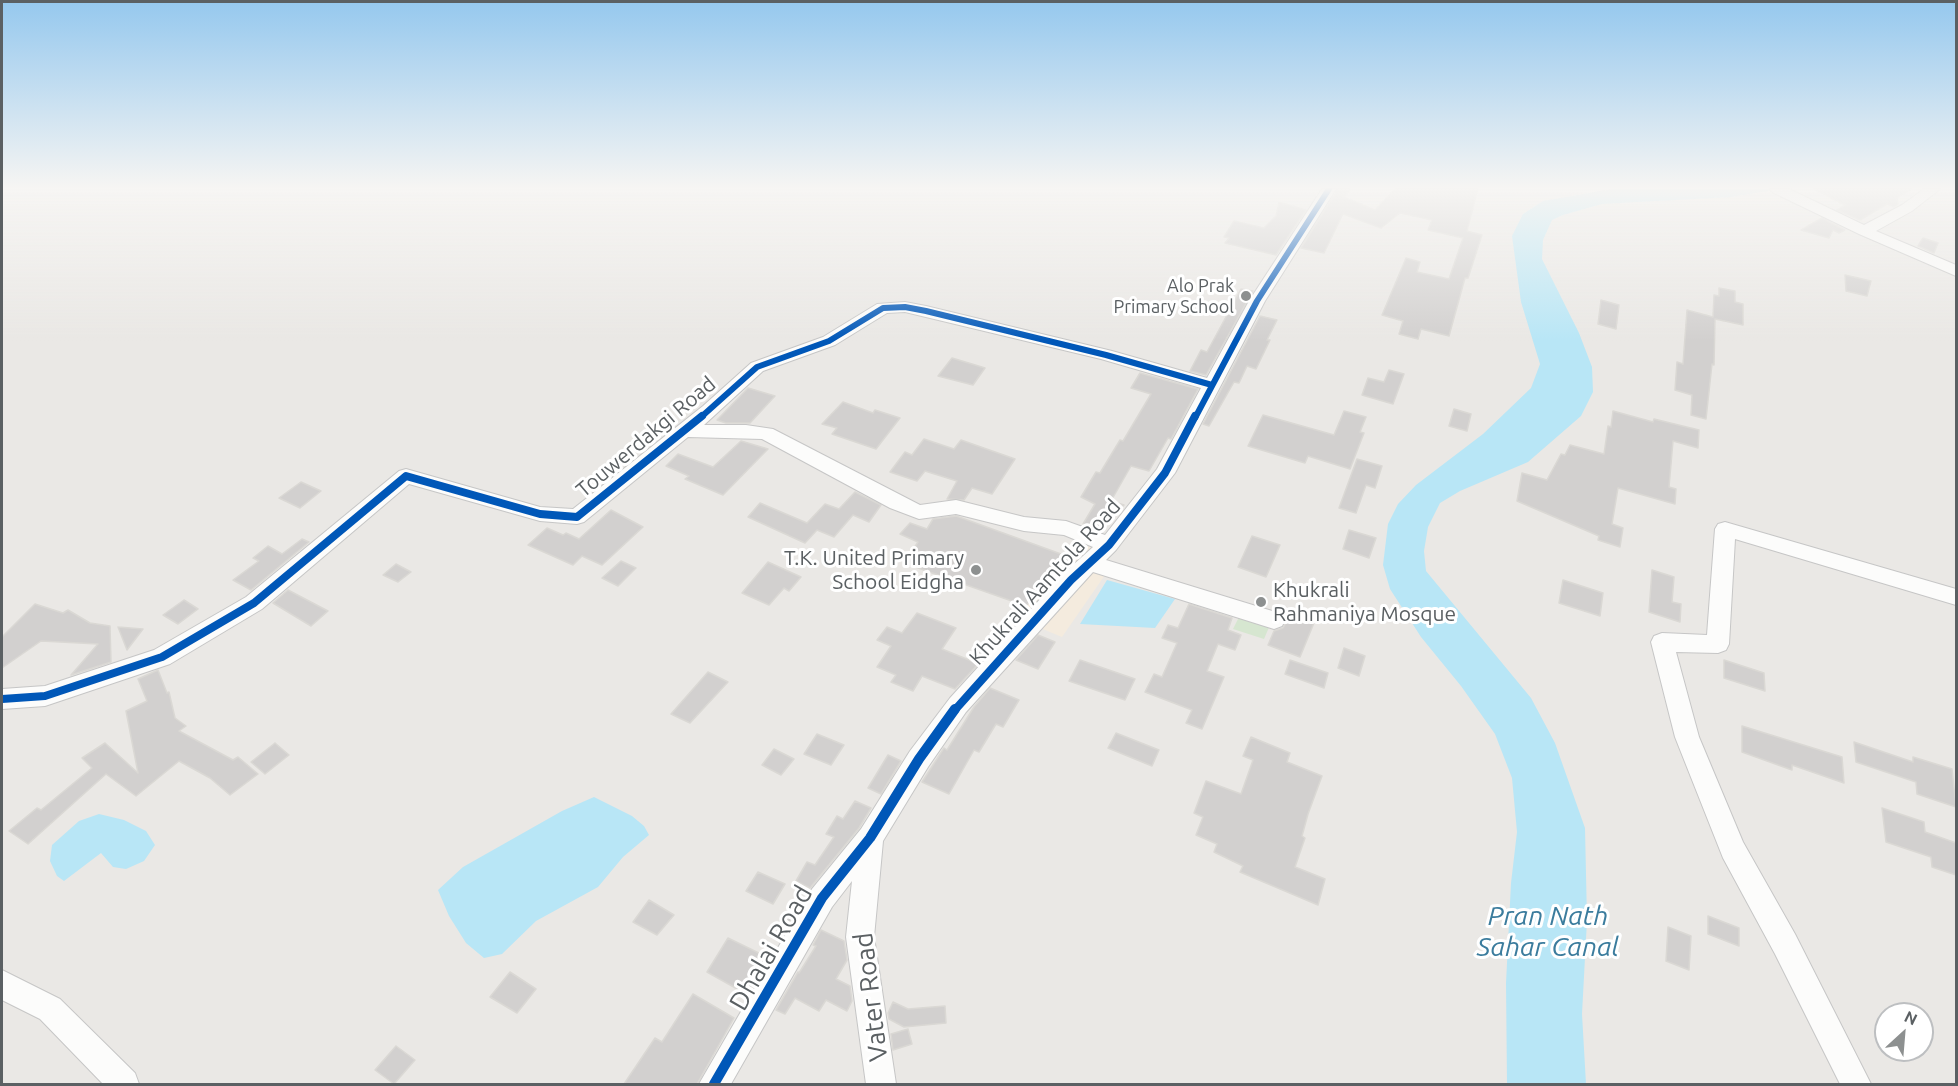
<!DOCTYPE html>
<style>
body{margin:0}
#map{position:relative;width:1958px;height:1086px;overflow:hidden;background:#eae8e5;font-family:Ubuntu,sans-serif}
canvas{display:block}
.frame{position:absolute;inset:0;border:3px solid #5b6063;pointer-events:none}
.north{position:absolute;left:1874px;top:1002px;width:60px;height:60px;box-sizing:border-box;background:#fff;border:2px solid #bdbfc1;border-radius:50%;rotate:26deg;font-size:16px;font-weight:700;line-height:24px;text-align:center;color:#5b6063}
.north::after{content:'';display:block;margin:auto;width:21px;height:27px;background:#8d9090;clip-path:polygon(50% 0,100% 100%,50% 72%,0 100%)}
</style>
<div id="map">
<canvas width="1958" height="1086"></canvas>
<div class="frame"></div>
<div class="north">N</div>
</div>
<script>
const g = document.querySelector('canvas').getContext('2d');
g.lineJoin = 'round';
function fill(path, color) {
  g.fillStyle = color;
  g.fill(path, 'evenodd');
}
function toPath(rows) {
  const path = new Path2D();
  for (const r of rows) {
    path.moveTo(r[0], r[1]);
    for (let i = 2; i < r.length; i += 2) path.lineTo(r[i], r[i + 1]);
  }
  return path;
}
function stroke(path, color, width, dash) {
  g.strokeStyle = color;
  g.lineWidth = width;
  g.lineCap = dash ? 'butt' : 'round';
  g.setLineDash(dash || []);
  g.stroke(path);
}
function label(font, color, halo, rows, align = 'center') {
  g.font = font + ' Ubuntu,sans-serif';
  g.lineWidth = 6;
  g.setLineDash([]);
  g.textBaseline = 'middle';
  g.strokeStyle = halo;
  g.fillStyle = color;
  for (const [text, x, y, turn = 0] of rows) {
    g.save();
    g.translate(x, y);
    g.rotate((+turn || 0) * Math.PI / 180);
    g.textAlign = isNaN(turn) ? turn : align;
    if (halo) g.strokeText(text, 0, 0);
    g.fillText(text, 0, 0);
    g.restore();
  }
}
fill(toPath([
 [1090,539,1103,546,989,662,976,653],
 [1085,569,1105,575,1062,637,1033,625]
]), '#f4ebde');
fill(toPath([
 [1240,615,1270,625,1264,639,1233,629]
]), '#d6e6d0');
fill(toPath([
 [1612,189,1780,189,1731,197,1602,204,1563,215,1552,220,1543,240,1542,259,1579,333,1592,367,1593,392,1581,416,1528,462,1460,491,1440,503,1428,527,1424,551,1426,571,1531,698,1555,743,1585,828,1587,920,1582,1014,1586,1084,1507,1084,1506,983,1511,883,1517,832,1512,778,1495,734,1461,686,1421,637,1390,589,1383,565,1388,524,1398,504,1416,485,1483,434,1531,388,1540,364,1521,302,1512,236,1523,214,1543,201],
 [1107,580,1175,599,1155,628,1080,624],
 [594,797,632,816,644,826,649,835,623,857,598,887,536,921,502,954,484,958,466,943,449,916,438,890,463,867,562,811],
 [99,814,124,820,146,831,155,845,144,861,126,869,113,867,101,853,64,881,57,876,50,861,52,845,79,821]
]), '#b8e6f6');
const building = toPath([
 [1338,189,1350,189,1344,197,1375,210,1395,189,1478,189,1467,231,1482,235,1468,278,1465,278,1449,336,1421,329,1418,339,1399,334,1403,321,1382,315,1406,258,1420,262,1417,272,1449,279,1463,238,1428,230,1432,220,1400,213,1381,228,1343,214,1324,253,1301,248,1338,189],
 [1814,189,1911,189,1897,198,1898,204,1894,207,1887,204,1860,220,1837,210,1845,205,1814,189],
 [1279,202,1306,210,1276,255,1225,243,1229,238,1224,237,1234,221,1264,228,1276,216,1279,202],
 [1822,218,1845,230,1839,233,1833,230,1829,238,1801,230,1822,218],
 [1923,238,1938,243,1934,253,1918,246,1923,238],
 [1845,275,1871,281,1867,296,1846,291,1845,275],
 [1719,288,1735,291,1735,302,1743,304,1743,325,1715,319,1714,365,1712,364,1706,419,1691,415,1692,395,1675,390,1677,362,1683,364,1687,310,1713,317,1714,295,1719,296,1719,288],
 [1241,289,1253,291,1206,375,1190,371,1201,350,1207,352,1241,289],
 [1601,300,1619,305,1616,329,1598,324,1601,300],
 [1260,316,1277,320,1267,340,1270,340,1256,369,1247,366,1239,383,1234,382,1209,426,1203,424,1260,316],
 [952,358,972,364,985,368,973,385,938,376,952,358],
 [1389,370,1404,374,1393,404,1362,395,1368,378,1384,382,1389,370],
 [1140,373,1198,389,1171,439,1168,438,1149,471,1131,466,1111,501,1124,505,1099,530,1083,524,1095,504,1081,497,1096,472,1100,473,1120,440,1123,441,1151,394,1131,388,1140,373],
 [748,388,775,396,750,423,726,423,717,420,748,388],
 [843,402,873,413,875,410,900,418,876,449,832,434,837,428,822,424,843,402],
 [1454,409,1471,414,1467,431,1449,426,1454,409],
 [1344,411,1366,417,1360,432,1364,433,1350,469,1308,456,1305,463,1248,446,1263,415,1334,435,1344,411],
 [1613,411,1653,422,1654,419,1699,430,1698,448,1673,441,1669,487,1676,489,1675,504,1618,488,1612,524,1623,528,1620,547,1598,540,1599,536,1517,501,1522,473,1547,480,1561,454,1565,455,1570,445,1604,454,1608,426,1611,427,1613,411],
 [924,439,954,449,961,440,1015,459,992,494,972,488,964,500,947,499,957,481,925,471,917,481,890,472,905,452,912,455,924,439],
 [741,441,768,449,723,495,685,479,689,476,666,466,678,454,713,467,741,441],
 [1357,459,1382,466,1375,488,1366,485,1356,513,1339,508,1357,459],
 [301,482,321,491,300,508,279,498,301,482],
 [855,492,881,505,869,522,853,515,834,537,817,530,805,543,748,517,760,503,807,523,825,504,839,509,855,492],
 [611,510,643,527,602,565,582,556,573,565,528,545,547,528,563,535,566,533,579,539,611,510],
 [956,516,959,517,1072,558,1026,606,904,563,918,542,900,534,910,523,927,529,933,519,956,516],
 [1349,530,1376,538,1369,558,1343,549,1349,530],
 [1252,536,1280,545,1266,577,1238,567,1252,536],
 [302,539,309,542,251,590,233,580,259,561,253,558,268,546,282,554,302,539],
 [621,561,636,568,618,586,602,578,621,561],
 [768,562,801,577,789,591,784,588,769,605,742,593,768,562],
 [396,564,411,572,398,582,383,575,396,564],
 [1652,570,1674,577,1672,602,1681,604,1680,622,1649,612,1652,570],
 [1563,580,1603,593,1600,616,1559,603,1563,580],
 [288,590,328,611,311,626,273,603,288,590],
 [184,600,198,609,178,624,163,615,184,600],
 [35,604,63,613,68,610,90,623,110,626,111,662,71,675,98,644,41,641,2,668,2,637,35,604],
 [1189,604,1232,618,1228,630,1241,635,1235,650,1218,644,1207,671,1224,677,1202,729,1186,723,1192,710,1145,692,1154,674,1162,677,1177,643,1162,638,1168,625,1178,628,1189,604],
 [1285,607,1316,618,1300,657,1268,645,1274,631,1283,628,1287,621,1283,612,1285,607],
 [917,613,956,628,942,649,974,662,982,645,992,649,955,689,922,676,913,691,891,682,896,675,877,667,891,646,877,640,887,627,902,633,917,613],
 [118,627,143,629,127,650,118,627],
 [1038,635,1055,642,1038,669,1016,660,1038,635],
 [1344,648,1365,656,1359,676,1338,668,1344,648],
 [1080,660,1135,679,1125,700,1069,681,1080,660],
 [1290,660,1328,673,1324,688,1285,674,1290,660],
 [1724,660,1764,673,1765,691,1724,678,1724,660],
 [158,670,167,693,169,692,175,718,186,726,179,731,233,760,238,757,258,774,230,795,210,778,179,761,136,796,106,774,28,844,9,831,37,808,41,810,92,768,82,758,105,743,138,773,126,711,147,701,138,679,158,670],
 [708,672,728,682,690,723,671,714,708,672],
 [990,688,1019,700,1003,727,996,724,979,752,974,750,949,794,922,782,944,748,947,750,974,707,990,688],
 [1742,726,1842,757,1844,783,1792,765,1792,770,1742,752,1742,726],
 [1116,733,1159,750,1152,766,1108,748,1116,733],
 [817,734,844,745,831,765,804,754,817,734],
 [1251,737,1290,753,1287,762,1322,776,1308,814,1302,836,1305,838,1295,867,1325,879,1318,905,1240,872,1243,866,1214,852,1217,844,1196,835,1203,817,1194,813,1206,781,1241,794,1253,760,1243,756,1251,737],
 [1854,742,1913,762,1913,757,1952,769,1956,807,1917,794,1916,782,1856,762,1854,742],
 [275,743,289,755,265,774,251,762,275,743],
 [774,749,794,759,781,775,762,765,774,749],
 [888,755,901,761,881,794,868,788,888,755],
 [855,801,871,808,859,828,810,888,796,881,807,862,815,865,834,837,826,834,837,816,843,819,855,801],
 [1882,808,1924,822,1925,832,1956,843,1956,875,1932,867,1931,857,1886,842,1882,808],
 [758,872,785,884,773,904,746,891,758,872],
 [649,900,674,915,657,935,633,922,649,900],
 [784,913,793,917,785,931,776,927,784,913],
 [1708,916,1739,928,1739,946,1708,934,1708,916],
 [1668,927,1691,936,1689,970,1666,961,1668,927],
 [821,930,844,941,847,960,836,979,850,986,852,1001,847,1011,826,1000,819,1011,795,998,785,1014,776,1010,798,972,799,973,816,946,813,945,821,930],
 [728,938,769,958,748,995,707,972,728,938],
 [510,972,536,989,517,1013,490,997,510,972],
 [693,994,734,1018,697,1084,624,1084,655,1038,662,1042,693,994],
 [893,1002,908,1009,945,1006,946,1023,904,1027,889,1019,888,1013,893,1002],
 [908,1029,912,1044,893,1050,891,1034,908,1029],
 [396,1046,415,1060,394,1084,375,1070,396,1046]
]);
fill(building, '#d2d0cf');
stroke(building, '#dad8d4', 1.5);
const minor = toPath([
 [1322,189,1336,189,1265,301,1175,473,1116,550,1106,560,1282,614,1285,620,1282,626,1274,629,1093,572,966,712,928,767,883,841,874,937,896,1084,866,1084,846,937,852,881,832,907,731,1084,699,1084,812,889,861,829,910,751,950,698,1063,574,1093,547,1064,535,1024,531,956,514,919,519,890,508,762,439,688,437,584,522,577,524,540,521,409,484,262,609,170,664,45,706,2,709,2,689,45,686,154,650,246,597,399,471,406,469,540,507,573,509,703,406,751,363,823,337,877,304,905,302,926,306,1112,351,1207,378,1249,301,1322,189],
 [905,312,1101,359,1201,388,1157,469,1105,535,1066,521,1024,517,956,500,920,505,773,429,746,425,704,425,763,371,835,345,887,313,905,312],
 [1770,189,1789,189,1864,225,1902,205,1924,189,1940,189,1912,211,1876,231,1956,265,1956,276,1859,234,1772,192,1770,189],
 [1725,522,1956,589,1956,605,1735,539,1729,644,1726,650,1718,653,1676,652,1699,737,1743,842,1795,934,1871,1084,1840,1084,1775,954,1723,858,1675,737,1651,642,1654,636,1662,633,1707,635,1715,529,1718,524,1725,522],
 [2,970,60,999,135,1073,139,1084,103,1084,40,1019,2,1000,2,970]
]);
stroke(minor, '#c6c6c6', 2);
fill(minor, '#fcfcfb');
stroke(toPath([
 [700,418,757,367,829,341,883,308,905,307,926,311,1106,355,1212,385],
 [1195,418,1257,301,1329,189]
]), '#0057b8', 6);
stroke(toPath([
 [2,699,45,696,162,657,254,603,406,476,540,514,577,517,702,416],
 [954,711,1071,580,1109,545,1165,473,1195,416]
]), '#0057b8', 8);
stroke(toPath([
 [714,1084,822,898,870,838,919,759,955,709]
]), '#0057b8', 10);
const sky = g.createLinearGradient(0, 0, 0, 341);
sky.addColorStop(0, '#95c8ee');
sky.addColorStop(0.55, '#f6f5f3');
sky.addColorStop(1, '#f6f5f300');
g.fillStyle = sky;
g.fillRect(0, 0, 1958, 341);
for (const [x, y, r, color] of [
 [1246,296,6,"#8d9090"],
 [976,570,6,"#8d9090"],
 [1261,602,6,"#8d9090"]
]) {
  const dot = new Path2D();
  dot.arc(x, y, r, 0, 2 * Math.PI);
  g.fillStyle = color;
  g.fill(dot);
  stroke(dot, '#fff', 2);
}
label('18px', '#5b6063', '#fff', [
 ["Alo Prak",1234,286],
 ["Primary School",1234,307]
], 'right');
label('21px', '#5b6063', '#fff', [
 ["Touwerdakgi Road",646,437,-40],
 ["Khukrali Aamtola Road",1045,582,-48]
]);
label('21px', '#5b6063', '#fff', [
 ["T.K. United Primary",964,558],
 ["School Eidgha",964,582],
 ["Khukrali",1273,590,"left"],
 ["Rahmaniya Mosque",1273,614,"left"]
], 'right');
label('26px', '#5b6063', '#fff', [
 ["Dhalai Road",771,948,-60],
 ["Vater Road",871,997,-97]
]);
label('italic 27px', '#3b7c9d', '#fff', [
 ["Pran Nath",1548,916],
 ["Sahar Canal",1548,947]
]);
</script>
